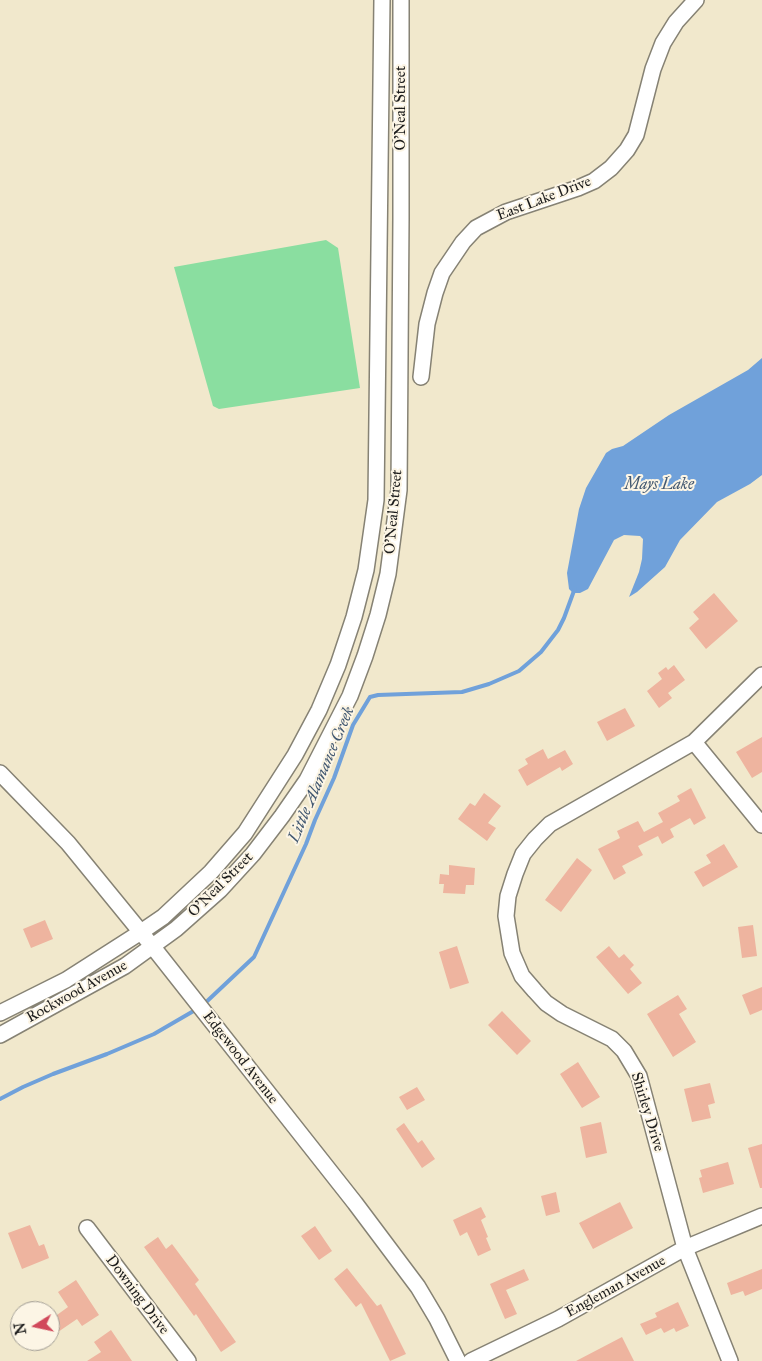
<!DOCTYPE html>
<style>
body{margin:0}
#map{position:relative;width:762px;height:1361px;overflow:hidden;background:#f1e8cc;font-family:"IM FELL Great Primer",serif}
canvas{display:block}
.north{position:absolute;left:10px;top:1301px;width:50px;height:50px;box-sizing:border-box;background:#fcf5e5;border:1px solid #a29e95;border-radius:50%;rotate:260deg;font-size:14px;font-weight:700;line-height:20px;text-align:center;color:#1c1c1c}
.north::after{content:'';display:block;margin:auto;width:18px;height:22px;background:#d1495b;clip-path:polygon(50% 0,100% 100%,50% 72%,0 100%)}
</style>
<div id="map">
<canvas width="762" height="1361"></canvas>
<div class="north">N</div>
</div>
<script>
const g = document.querySelector('canvas').getContext('2d');
g.lineJoin = 'round';
function fill(path, color) {
  g.fillStyle = color;
  g.fill(path, 'evenodd');
}
function toPath(rows) {
  const path = new Path2D();
  for (const r of rows) {
    path.moveTo(r[0], r[1]);
    for (let i = 2; i < r.length; i += 2) path.lineTo(r[i], r[i + 1]);
  }
  return path;
}
function stroke(path, color, width, dash) {
  g.strokeStyle = color;
  g.lineWidth = width;
  g.lineCap = dash ? 'butt' : 'round';
  g.setLineDash(dash || []);
  g.stroke(path);
}
function label(font, color, halo, rows, align = 'center') {
  g.font = font + ' "IM FELL Great Primer",serif';
  g.lineWidth = 4;
  g.setLineDash([]);
  g.textBaseline = 'middle';
  g.strokeStyle = halo;
  g.fillStyle = color;
  for (const [text, x, y, turn = 0] of rows) {
    g.save();
    g.translate(x, y);
    g.rotate((+turn || 0) * Math.PI / 180);
    g.textAlign = isNaN(turn) ? turn : align;
    if (halo) g.strokeText(text, 0, 0);
    g.fillText(text, 0, 0);
    g.restore();
  }
}
fill(toPath([
 [326,240,338,248,360,388,219,409,213,406,174,267]
]), '#8adea0');
fill(toPath([
 [762,358,762,475,750,484,717,502,680,540,665,567,637,592,629,597,639,572,642,559,643,539,640,536,624,535,614,540,588,589,580,593,573,593,569,589,567,573,579,509,586,488,606,453,612,449,623,446,669,415,748,370]
]), '#70a1da');
stroke(toPath([
 [203,1005,254,957,306,844,315,820,334,778,353,725,370,697,378,695,462,692,489,684,519,671,541,652,558,630,564,618,575,588],
 [0,1099,23,1087,53,1074,107,1054,154,1034,197,1009]
]), '#70a1da', 4);
fill(toPath([
 [714,593,738,621,706,649,689,628,699,619,693,612],
 [674,665,685,680,668,693,672,698,659,708,647,691,662,679,658,673,666,667,668,670],
 [625,708,635,726,607,741,597,722],
 [762,737,762,772,752,778,736,752],
 [543,749,548,759,565,750,573,764,562,771,560,767,527,786,518,770,528,764,525,759],
 [691,788,706,818,694,825,690,818,670,829,674,837,662,844,658,836,638,846,643,855,622,866,626,873,614,880,598,849,620,838,617,831,638,821,644,832,663,822,658,813,680,801,677,796],
 [484,793,501,806,488,823,496,828,487,841,458,819,470,803,475,806],
 [724,844,738,867,703,887,694,872,711,863,706,855],
 [577,858,592,870,561,912,545,900],
 [449,865,475,868,474,885,466,885,465,894,443,893,444,884,439,884,440,874,449,875],
 [45,920,53,939,31,948,23,929],
 [753,925,757,956,742,958,738,927],
 [457,946,469,983,450,989,439,952],
 [609,946,619,958,624,954,634,965,630,969,642,983,628,994,596,957],
 [762,987,762,1010,750,1015,742,995],
 [678,995,687,1009,679,1014,696,1042,673,1057,647,1014],
 [502,1011,531,1041,517,1055,488,1025],
 [578,1062,600,1097,582,1108,560,1074],
 [710,1083,715,1103,708,1105,711,1118,692,1122,684,1089],
 [417,1087,425,1100,407,1110,399,1097],
 [601,1122,607,1153,586,1158,580,1127],
 [404,1123,418,1143,422,1140,435,1159,422,1168,396,1129],
 [762,1144,762,1188,760,1188,748,1148],
 [728,1162,734,1184,703,1193,699,1178,702,1177,700,1170],
 [556,1192,560,1212,546,1216,541,1196],
 [620,1202,633,1228,593,1249,579,1223],
 [481,1207,486,1217,481,1220,488,1237,486,1238,491,1250,478,1256,467,1232,460,1236,453,1220],
 [30,1225,39,1246,44,1244,49,1258,22,1269,8,1233],
 [315,1226,332,1251,319,1260,301,1236],
 [158,1237,166,1249,172,1244,199,1280,195,1284,236,1342,221,1352,196,1314,194,1316,144,1247],
 [347,1268,377,1306,381,1304,406,1354,390,1361,361,1303,356,1307,334,1279],
 [524,1269,529,1280,506,1290,517,1314,505,1319,490,1284],
 [762,1269,762,1289,745,1296,743,1291,731,1295,727,1283],
 [76,1280,99,1315,82,1326,77,1319,58,1332,50,1320,68,1307,58,1292],
 [678,1302,689,1326,676,1332,674,1328,664,1333,661,1328,646,1335,640,1324,657,1317,655,1313],
 [111,1330,132,1361,87,1361,101,1352,94,1342],
 [622,1337,634,1361,576,1361]
]), '#eeb49f');
const minor = toPath([
 [421,377,427,324,435,293,442,273,463,242,476,228,506,212,578,188,594,181,611,168,627,150,636,135,653,69,663,43,676,22,696,0],
 [694,742,762,825],
 [0,773,68,843,153,947,355,1203,418,1287,437,1319,458,1361],
 [0,1013,66,980,141,932,163,917,211,872,245,833,295,755,319,710,338,665,354,617,366,570,376,500,382,0],
 [0,1035,125,966,176,929,220,890,253,854,282,816,307,780,350,696,365,656,378,615,388,574,399,490,401,218,401,0],
 [87,1228,188,1361],
 [471,1361,558,1319,685,1248,762,1216],
 [730,1361,685,1248,639,1076,624,1051,612,1039,562,1014,546,1003,535,991,522,976,512,953,506,916,508,896,515,874,523,854,535,839,550,824,694,742,762,675]
]);
stroke(minor, '#868274', 18);
stroke(minor, '#fff', 15);
label('15px', '#1c1c1c', '#fcf5e5', [
 ["O'Neal Street",401,108,-90],
 ["East Lake Drive",544,199,-21],
 ["O'Neal Street",394,512,-85],
 ["O'Neal Street",221,885,-45],
 ["Rockwood Avenue",77,992,-29],
 ["Edgewood Avenue",240,1058,52],
 ["Shirley Drive",647,1112,73],
 ["Engleman Avenue",616,1287,-29],
 ["Downing Drive",137,1295,53]
]);
label('italic 16px', '#425871', '#fcf5e5', [
 ["Mays Lake",659,485],
 ["Little Alamance Creek",322,775,-67]
]);
</script>
